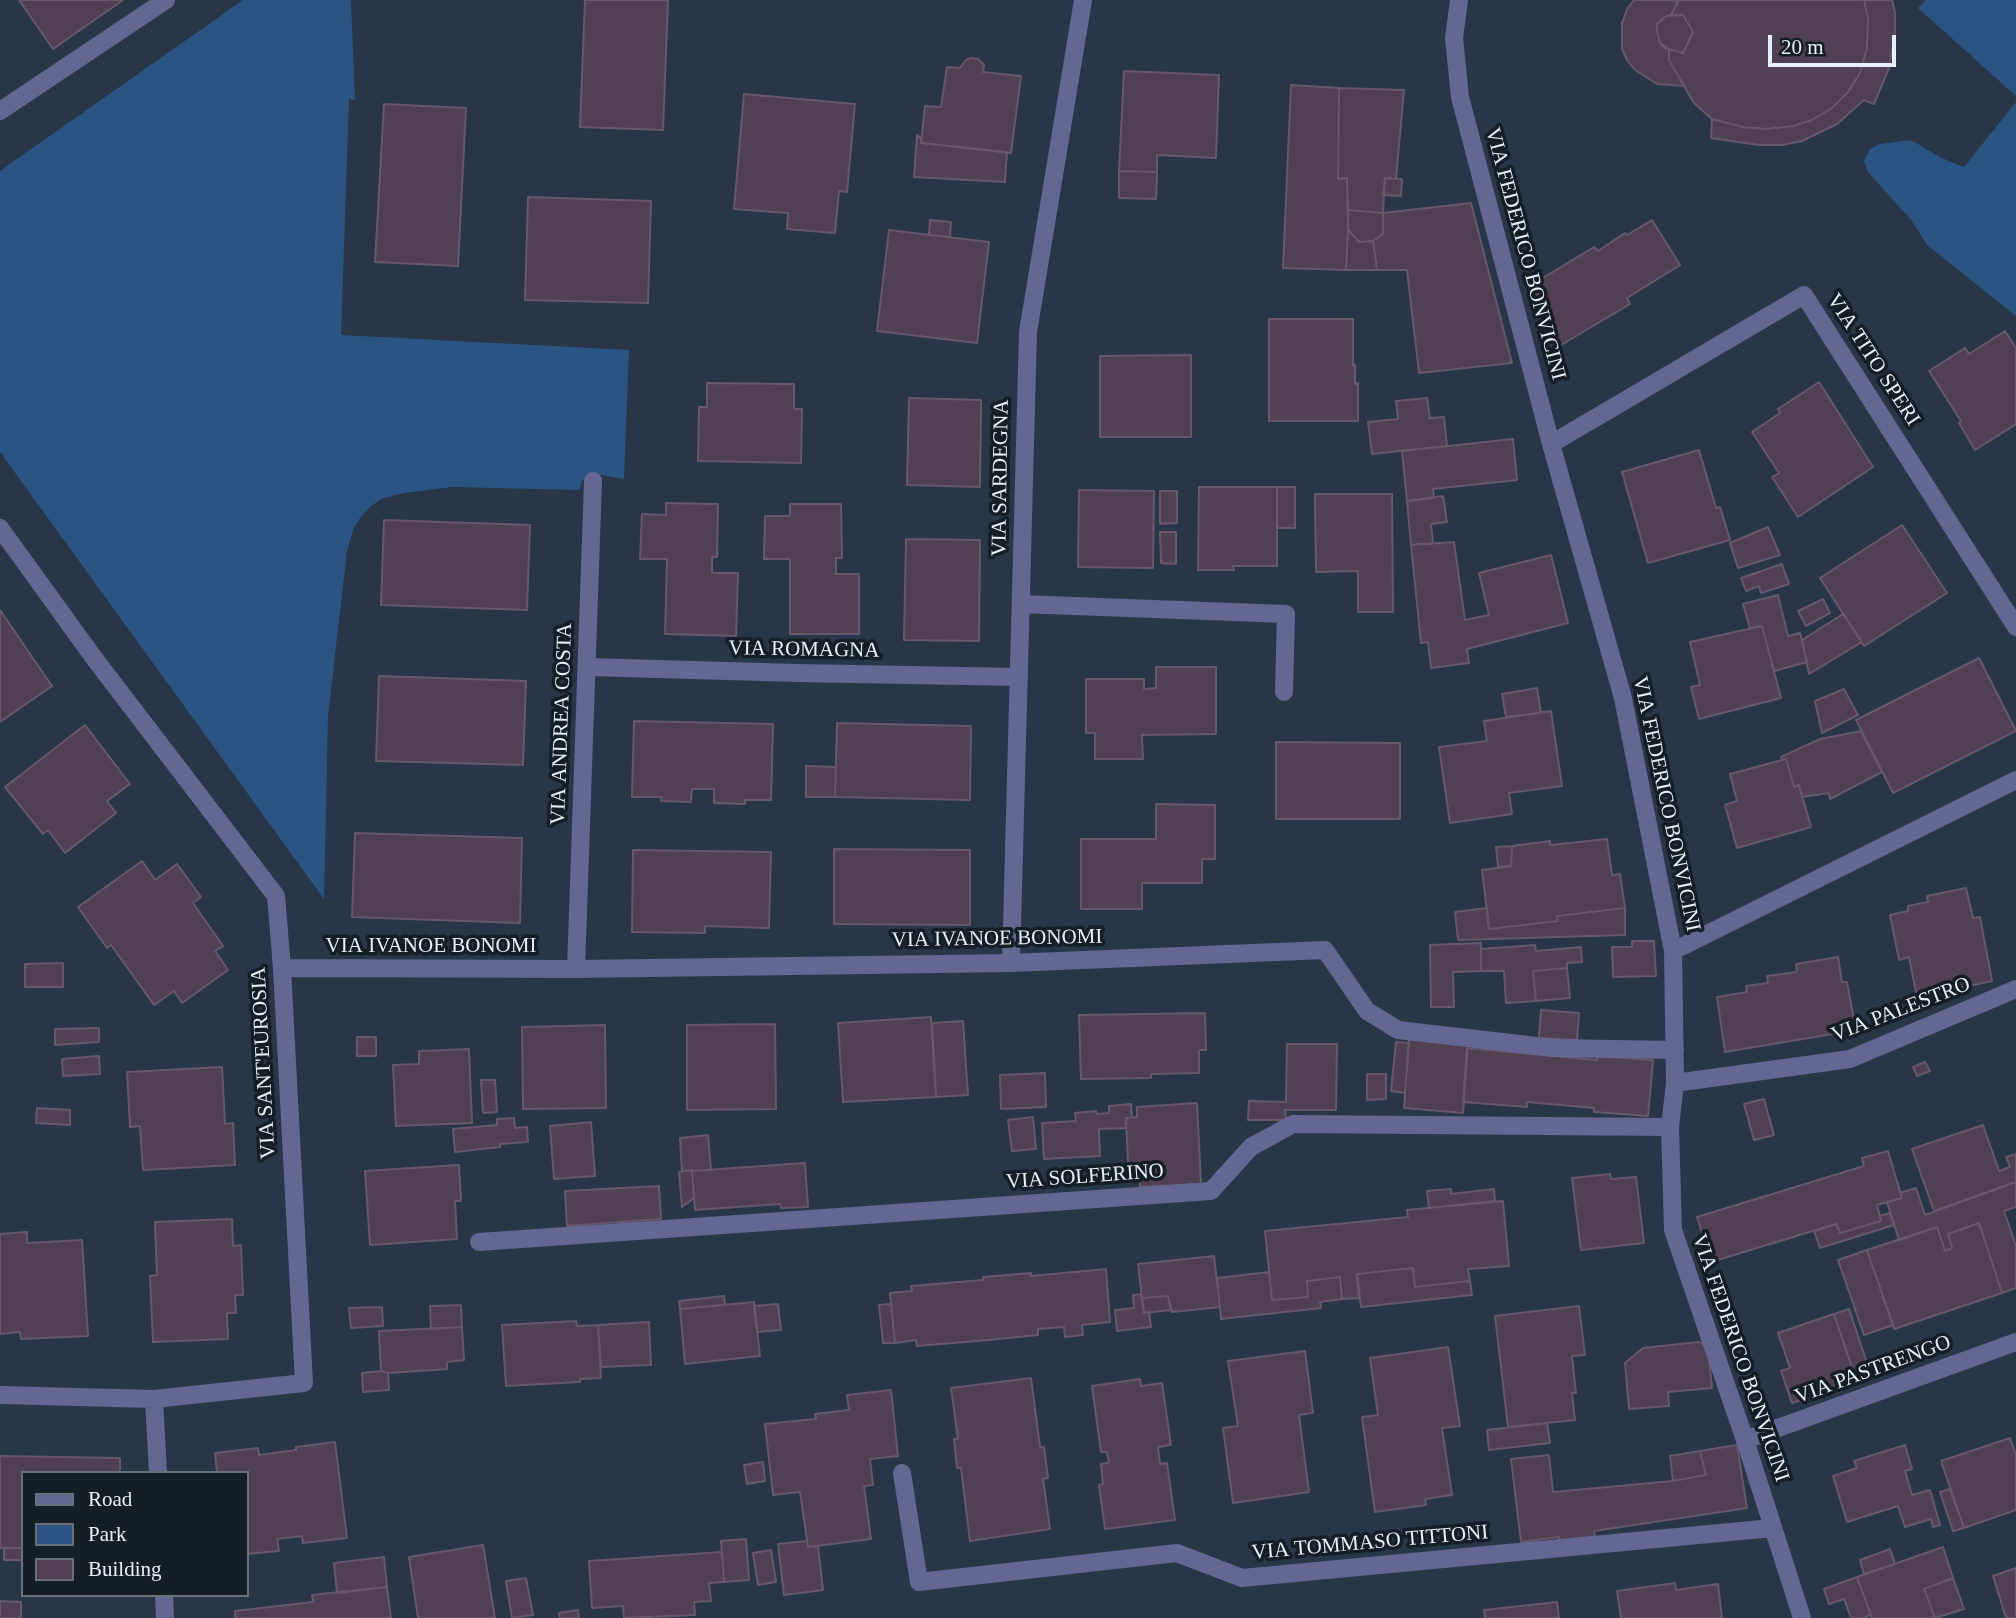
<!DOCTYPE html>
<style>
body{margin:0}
#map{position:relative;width:2016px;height:1618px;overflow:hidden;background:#283648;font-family:"Times New Roman",serif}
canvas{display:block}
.legend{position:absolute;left:21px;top:1471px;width:228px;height:126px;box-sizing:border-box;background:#171d25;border:2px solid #6a717a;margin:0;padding:9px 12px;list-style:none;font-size:21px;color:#e6effa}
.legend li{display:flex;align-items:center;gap:14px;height:35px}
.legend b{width:35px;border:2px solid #6a717a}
.scale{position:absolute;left:1768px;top:35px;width:128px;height:32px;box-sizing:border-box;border:4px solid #e6effa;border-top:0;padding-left:9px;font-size:21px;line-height:24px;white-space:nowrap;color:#e6effa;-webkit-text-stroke:5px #171d25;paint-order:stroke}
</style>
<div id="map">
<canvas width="2016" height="1618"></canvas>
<ul class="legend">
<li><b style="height:9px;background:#666692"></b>Road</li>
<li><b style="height:19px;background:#2b5483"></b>Park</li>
<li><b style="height:19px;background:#4f4052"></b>Building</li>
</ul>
<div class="scale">20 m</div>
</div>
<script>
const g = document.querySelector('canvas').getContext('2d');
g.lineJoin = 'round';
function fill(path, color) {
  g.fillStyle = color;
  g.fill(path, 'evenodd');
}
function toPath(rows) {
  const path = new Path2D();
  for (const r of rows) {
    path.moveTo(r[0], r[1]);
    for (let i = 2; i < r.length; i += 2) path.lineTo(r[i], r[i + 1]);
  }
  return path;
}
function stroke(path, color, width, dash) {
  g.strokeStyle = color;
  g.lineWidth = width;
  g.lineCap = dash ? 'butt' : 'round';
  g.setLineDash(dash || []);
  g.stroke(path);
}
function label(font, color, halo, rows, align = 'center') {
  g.font = font + ' "Times New Roman",serif';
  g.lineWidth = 7;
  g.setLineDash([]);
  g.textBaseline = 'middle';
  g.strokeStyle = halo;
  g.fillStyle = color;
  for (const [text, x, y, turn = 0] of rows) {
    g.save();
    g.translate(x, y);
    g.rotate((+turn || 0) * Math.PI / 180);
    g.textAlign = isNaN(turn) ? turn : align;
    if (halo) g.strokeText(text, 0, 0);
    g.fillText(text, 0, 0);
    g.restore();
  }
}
fill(toPath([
 [243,0,351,0,355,100,349,99,341,335,629,350,624,479,601,475,590,475,582,481,579,490,452,487,404,493,381,499,370,507,360,518,353,530,347,551,328,716,324,899,0,452,0,171],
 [1926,0,2016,0,2016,96,1918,8],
 [2016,102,2016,316,1927,245,1912,221,1868,172,1864,161,1870,149,1880,144,1911,140,1942,158,1964,167]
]), '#2b5483');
const building = toPath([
 [19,0,123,0,53,49,19,0],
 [585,0,668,0,663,130,580,127,585,0],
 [1634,0,1676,0,1677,4,1671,15,1666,16,1657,24,1657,31,1660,43,1669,49,1669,60,1684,86,1657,84,1635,70,1627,60,1622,49,1622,23,1627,9,1634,0],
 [1679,0,1864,0,1868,18,1867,47,1860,73,1848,92,1832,108,1812,120,1793,126,1766,129,1743,127,1712,119,1694,103,1669,60,1669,49,1683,53,1693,32,1683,15,1671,15,1679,0],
 [1864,0,1892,0,1895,12,1895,32,1889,68,1874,104,1864,100,1837,124,1802,141,1782,145,1759,145,1711,138,1712,119,1743,127,1766,129,1793,126,1812,120,1832,108,1848,92,1860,73,1867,47,1868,18,1864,0],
 [1683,15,1693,32,1683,53,1665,48,1660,43,1657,31,1657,24,1666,16,1683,15],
 [971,58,978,59,984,65,983,72,1021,76,1011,153,921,143,925,106,941,107,947,67,960,68,966,60,971,58],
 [1124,71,1219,75,1216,158,1157,155,1157,172,1119,171,1124,71],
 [1291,85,1339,88,1338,179,1347,178,1348,229,1346,270,1283,268,1291,85],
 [1339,88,1404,90,1396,179,1385,178,1383,213,1348,210,1347,178,1338,179,1339,88],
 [744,94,855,104,847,192,839,191,835,233,787,229,788,213,734,209,744,94],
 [384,104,466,108,458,266,375,262,384,104],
 [917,135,921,138,921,143,1007,152,1005,182,914,177,917,135],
 [1119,171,1157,172,1156,199,1119,198,1119,171],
 [1385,178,1402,179,1401,196,1383,195,1385,178],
 [528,197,651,201,648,303,525,300,528,197],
 [1471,203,1512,363,1419,373,1407,270,1377,270,1373,241,1383,234,1383,213,1471,203],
 [1348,210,1383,213,1383,234,1373,241,1359,242,1348,229,1348,210],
 [930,220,951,222,950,237,929,235,930,220],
 [1652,220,1680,265,1627,298,1630,304,1556,348,1533,284,1594,247,1598,251,1625,233,1627,235,1652,220],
 [1348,229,1359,242,1373,241,1377,270,1346,270,1348,229],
 [889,230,989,242,977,343,877,331,889,230],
 [1269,319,1353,319,1353,365,1355,365,1355,384,1358,383,1358,421,1269,421,1269,319],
 [2005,331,2016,348,2016,424,1975,450,1959,423,1961,421,1929,371,1965,348,1969,354,2005,331],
 [1191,355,1191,437,1100,437,1100,356,1191,355],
 [1819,382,1873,467,1798,517,1772,477,1779,473,1752,432,1780,413,1778,409,1819,382],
 [707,383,794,384,794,409,802,409,801,463,698,461,699,407,707,407,707,383],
 [909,398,981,400,980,487,907,485,909,398],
 [1427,398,1430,418,1444,417,1447,446,1372,454,1368,422,1398,419,1396,401,1427,398],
 [1513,439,1517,480,1433,489,1434,498,1407,501,1402,451,1513,439],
 [1699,450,1716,508,1720,507,1730,540,1648,563,1622,472,1699,450],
 [1199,487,1277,487,1277,566,1233,566,1234,570,1198,570,1199,487],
 [1277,487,1295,487,1295,528,1277,528,1277,487],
 [1079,490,1154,491,1153,568,1078,567,1079,490],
 [1160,491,1177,491,1177,523,1160,524,1160,491],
 [1315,494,1392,494,1393,612,1358,612,1358,571,1316,572,1315,494],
 [1443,496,1447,522,1431,524,1433,543,1411,545,1407,501,1443,496],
 [666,503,718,504,717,557,712,557,712,573,738,573,736,636,665,634,667,559,640,559,642,514,666,515,666,503],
 [790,504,841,504,842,558,836,558,836,574,859,574,859,634,790,634,790,559,764,559,765,516,790,516,790,504],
 [384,520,530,525,527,610,381,605,384,520],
 [1902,525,1947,593,1864,646,1820,578,1902,525],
 [1768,527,1780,555,1738,568,1730,543,1768,527],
 [1160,532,1176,532,1176,564,1161,563,1160,532],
 [906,539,980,540,979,641,904,640,906,539],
 [1454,542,1465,620,1489,615,1479,573,1551,555,1568,623,1467,649,1469,663,1431,668,1428,642,1421,643,1411,545,1454,542],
 [1782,564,1789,584,1761,593,1759,586,1746,591,1741,578,1782,564],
 [1778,595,1788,636,1800,633,1807,662,1774,671,1762,626,1750,628,1743,604,1778,595],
 [1823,599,1830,613,1806,626,1798,611,1823,599],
 [0,610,52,686,0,722,0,610],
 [1843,614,1862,642,1809,674,1802,640,1843,614],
 [1762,626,1781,698,1699,719,1691,687,1700,685,1690,642,1762,626],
 [1979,658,2016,731,1893,793,1856,720,1979,658],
 [1156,667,1216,667,1216,734,1142,735,1143,759,1095,759,1095,733,1086,733,1086,679,1144,679,1144,689,1156,688,1156,667],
 [379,676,526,681,523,765,376,761,379,676],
 [1537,688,1541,713,1506,717,1502,694,1537,688],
 [1844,689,1858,715,1822,733,1815,701,1844,689],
 [1551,711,1562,786,1509,793,1512,814,1450,823,1439,747,1487,741,1484,721,1551,711],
 [634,721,773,724,771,800,745,800,745,804,714,803,714,789,692,789,691,802,661,801,662,797,632,797,634,721],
 [837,723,971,726,970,800,835,797,837,723],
 [85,725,130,784,107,801,116,813,65,853,48,830,43,834,5,787,85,725],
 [1861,731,1882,772,1830,799,1829,793,1802,797,1799,785,1794,787,1786,759,1782,760,1781,757,1820,739,1861,731],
 [1276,742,1400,743,1400,819,1276,819,1276,742],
 [1786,759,1794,787,1799,785,1811,827,1737,848,1725,805,1737,801,1730,774,1786,759],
 [806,766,836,767,835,797,806,797,806,766],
 [1156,804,1215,805,1215,859,1202,859,1202,883,1142,883,1142,909,1081,909,1081,839,1156,839,1156,804],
 [355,833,522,838,520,923,352,917,355,833],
 [1607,839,1612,875,1620,874,1625,908,1557,916,1558,921,1489,929,1482,870,1511,866,1512,846,1550,841,1550,845,1607,839],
 [1512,846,1511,866,1498,867,1496,847,1512,846],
 [834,849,970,850,970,925,834,924,834,849],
 [633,850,771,852,769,928,705,926,705,933,632,932,633,850],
 [142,861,155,880,177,864,201,897,193,903,223,946,215,951,228,970,182,1003,174,991,154,1005,111,945,107,948,78,907,142,861],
 [1966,888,1973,918,1980,917,1992,981,1917,997,1909,957,1899,960,1890,915,1908,911,1908,906,1928,902,1927,896,1966,888],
 [1487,908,1489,929,1558,921,1557,916,1625,908,1625,935,1458,940,1455,912,1487,908],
 [1632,941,1654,941,1656,976,1613,977,1612,947,1632,947,1632,941],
 [1481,943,1481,971,1453,972,1454,1007,1431,1007,1430,945,1481,943],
 [1535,945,1536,951,1581,947,1582,962,1567,963,1567,968,1533,971,1536,1001,1506,1003,1504,971,1481,971,1481,949,1535,945],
 [1838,957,1842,982,1847,982,1855,1026,1833,1029,1833,1034,1725,1052,1717,997,1747,992,1746,986,1768,983,1767,976,1797,972,1796,964,1838,957],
 [63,963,63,987,25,987,25,964,63,963],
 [1567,968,1570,998,1536,1001,1533,971,1567,968],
 [1541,1010,1579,1013,1577,1040,1539,1038,1541,1010],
 [1205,1013,1206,1050,1199,1050,1199,1073,1151,1074,1151,1078,1081,1079,1079,1015,1205,1013],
 [931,1017,936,1097,843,1102,838,1023,931,1017],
 [963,1021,968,1095,936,1097,932,1023,963,1021],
 [775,1024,776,1109,687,1110,687,1025,775,1024],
 [605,1025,606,1108,523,1109,522,1027,605,1025],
 [99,1028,99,1042,55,1045,55,1029,99,1028],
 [357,1037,376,1037,376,1056,357,1056,357,1037],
 [1409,1038,1468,1042,1463,1113,1404,1108,1409,1038],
 [1396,1042,1409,1043,1405,1093,1391,1091,1396,1042],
 [1287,1044,1337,1044,1336,1110,1285,1110,1286,1120,1248,1120,1249,1101,1286,1102,1287,1044],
 [1467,1048,1597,1060,1597,1056,1653,1060,1648,1116,1594,1112,1594,1108,1527,1102,1527,1107,1463,1102,1467,1048],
 [469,1049,472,1123,396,1126,393,1065,419,1064,419,1051,469,1049],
 [99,1056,100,1074,63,1076,62,1059,99,1056],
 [1925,1062,1930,1071,1917,1076,1913,1067,1925,1062],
 [222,1067,225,1124,233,1123,235,1165,143,1170,140,1126,130,1127,127,1072,222,1067],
 [1045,1073,1046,1107,1001,1109,1000,1075,1045,1073],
 [1367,1074,1386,1074,1386,1099,1367,1100,1367,1074],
 [481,1080,495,1080,497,1112,483,1113,481,1080],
 [1764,1099,1774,1135,1754,1140,1744,1104,1764,1099],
 [1197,1103,1201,1184,1140,1187,1139,1162,1128,1163,1126,1118,1137,1117,1137,1107,1197,1103],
 [1131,1104,1132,1118,1126,1118,1126,1128,1099,1129,1100,1156,1044,1159,1042,1123,1076,1121,1075,1113,1096,1111,1097,1114,1109,1113,1109,1106,1131,1104],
 [37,1108,70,1110,70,1125,36,1123,37,1108],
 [1033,1117,1036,1149,1012,1151,1008,1120,1033,1117],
 [514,1118,515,1128,527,1127,528,1142,500,1144,500,1147,455,1152,453,1129,497,1125,497,1119,514,1118],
 [591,1122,595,1176,554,1179,550,1126,591,1122],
 [1983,1125,1999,1171,2010,1167,2006,1157,2016,1154,2016,1182,1934,1211,1912,1149,1983,1125],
 [708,1135,711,1170,682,1171,680,1138,708,1135],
 [1888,1151,1902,1198,1877,1205,1881,1221,1840,1233,1836,1224,1711,1262,1697,1217,1864,1166,1862,1158,1888,1151],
 [805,1163,808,1207,781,1208,780,1204,695,1210,692,1171,805,1163],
 [459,1165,461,1201,455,1201,457,1239,370,1245,365,1171,459,1165],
 [692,1170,694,1198,682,1207,679,1172,692,1170],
 [1610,1174,1611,1179,1636,1177,1644,1243,1581,1250,1572,1178,1610,1174],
 [2016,1182,2016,1207,2004,1211,2016,1246,2016,1288,2002,1293,1979,1223,1948,1234,1952,1248,1945,1251,1937,1227,1899,1240,1887,1202,1902,1198,1900,1193,1916,1188,1925,1215,2016,1182],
 [659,1186,661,1219,567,1226,565,1191,659,1186],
 [1451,1189,1451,1194,1494,1189,1495,1201,1429,1208,1427,1191,1451,1189],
 [1503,1201,1509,1266,1468,1269,1470,1281,1415,1287,1413,1268,1357,1274,1359,1298,1342,1299,1340,1277,1307,1281,1308,1297,1272,1300,1265,1231,1408,1217,1407,1210,1503,1201],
 [1890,1213,1894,1225,1820,1248,1814,1231,1836,1224,1840,1233,1881,1221,1880,1216,1890,1213],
 [232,1219,233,1246,241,1245,243,1295,235,1295,236,1313,227,1313,228,1339,153,1342,150,1276,157,1275,155,1222,232,1219],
 [1979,1223,2002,1293,1894,1329,1867,1250,1937,1227,1945,1251,1952,1248,1948,1234,1979,1223],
 [27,1232,27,1243,82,1240,88,1336,21,1339,20,1332,0,1334,0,1234,27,1232],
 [1867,1250,1893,1325,1864,1335,1838,1260,1867,1250],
 [1214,1256,1220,1307,1172,1312,1168,1296,1142,1298,1138,1264,1214,1256],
 [1413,1268,1415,1287,1470,1281,1472,1295,1361,1307,1357,1274,1413,1268],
 [1106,1269,1110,1322,1082,1325,1083,1335,1065,1337,1064,1327,1038,1329,1038,1335,989,1340,917,1346,916,1340,895,1343,890,1293,912,1291,911,1286,983,1280,983,1277,1031,1273,1031,1276,1106,1269],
 [1269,1272,1272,1300,1308,1297,1307,1281,1340,1277,1342,1299,1320,1302,1321,1308,1221,1319,1217,1278,1269,1272],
 [1141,1294,1144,1313,1149,1312,1151,1327,1117,1331,1115,1310,1134,1308,1133,1295,1141,1294],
 [724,1296,725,1305,680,1309,679,1301,724,1296],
 [1168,1296,1171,1310,1144,1313,1142,1298,1168,1296],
 [754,1302,760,1356,685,1364,680,1309,754,1302],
 [778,1304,781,1330,757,1332,754,1306,778,1304],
 [891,1304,895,1343,883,1343,879,1305,891,1304],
 [461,1305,462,1327,431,1329,430,1306,461,1305],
 [1579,1306,1585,1355,1572,1356,1576,1393,1572,1393,1575,1420,1508,1427,1495,1316,1579,1306],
 [382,1307,383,1326,351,1328,349,1308,382,1307],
 [1849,1309,1868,1366,1853,1371,1834,1314,1849,1309],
 [1834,1314,1857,1382,1792,1403,1781,1371,1790,1368,1778,1333,1834,1314],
 [576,1321,577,1326,598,1325,601,1378,580,1379,580,1382,506,1386,502,1325,576,1321],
 [649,1322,651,1365,601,1367,598,1325,649,1322],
 [462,1327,464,1360,447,1362,447,1369,388,1373,381,1371,379,1331,462,1327],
 [1699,1342,1708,1347,1712,1388,1668,1392,1669,1406,1629,1409,1625,1363,1643,1348,1699,1342],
 [1448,1347,1460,1426,1442,1428,1452,1495,1425,1499,1426,1505,1375,1512,1362,1417,1378,1415,1370,1358,1448,1347],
 [1305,1351,1313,1413,1299,1415,1309,1492,1233,1503,1223,1428,1238,1426,1228,1361,1305,1351],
 [381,1371,388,1373,389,1390,363,1392,362,1373,381,1371],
 [1031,1378,1040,1447,1044,1447,1048,1478,1043,1479,1050,1529,970,1541,961,1468,957,1468,954,1439,958,1439,951,1388,1031,1378],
 [1140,1379,1141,1386,1162,1383,1171,1445,1158,1447,1160,1464,1167,1463,1175,1520,1105,1529,1099,1485,1103,1484,1101,1464,1109,1463,1107,1452,1101,1452,1092,1386,1140,1379],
 [891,1390,898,1456,870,1459,873,1485,864,1486,871,1539,808,1547,800,1492,773,1495,765,1424,816,1419,815,1414,849,1410,847,1395,891,1390],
 [1547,1423,1550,1443,1489,1450,1487,1430,1547,1423],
 [2010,1438,2016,1455,2016,1510,1964,1528,1941,1461,2010,1438],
 [335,1442,347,1538,303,1543,302,1536,277,1539,279,1551,247,1554,247,1473,217,1473,215,1453,258,1448,259,1455,296,1450,296,1447,335,1442],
 [1737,1445,1747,1508,1594,1531,1595,1538,1560,1544,1559,1537,1521,1542,1511,1459,1549,1455,1553,1492,1673,1481,1706,1475,1700,1451,1737,1445],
 [1905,1445,1912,1469,1905,1471,1912,1495,1930,1490,1940,1525,1933,1527,1931,1519,1905,1527,1898,1506,1847,1522,1833,1476,1857,1468,1854,1461,1905,1445],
 [1700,1451,1706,1475,1673,1481,1670,1456,1700,1451],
 [0,1456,120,1458,120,1473,23,1473,23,1548,0,1548,0,1456],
 [763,1462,765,1481,747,1484,744,1465,763,1462],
 [1950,1489,1964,1528,1953,1531,1940,1492,1950,1489],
 [746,1539,749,1580,724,1582,721,1541,746,1539],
 [807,1541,808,1547,818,1546,823,1590,784,1595,778,1544,807,1541],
 [483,1545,495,1618,418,1618,409,1557,483,1545],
 [1943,1547,1953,1578,1924,1589,1935,1618,1872,1618,1857,1577,1943,1547],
 [4,1548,23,1548,23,1560,4,1560,4,1548],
 [1890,1549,1895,1564,1864,1574,1860,1560,1890,1549],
 [771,1550,776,1582,758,1585,753,1553,771,1550],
 [722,1552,724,1582,709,1583,711,1601,694,1602,695,1615,624,1618,623,1606,592,1608,589,1561,722,1552],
 [384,1557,387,1587,337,1593,334,1563,384,1557],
 [2016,1568,2016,1618,2006,1618,1993,1576,2016,1568],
 [1857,1577,1871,1615,1863,1618,1851,1618,1844,1599,1829,1604,1824,1589,1857,1577],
 [526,1578,533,1615,512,1618,506,1581,526,1578],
 [1953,1578,1964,1609,1935,1618,1924,1589,1953,1578],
 [1675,1583,1676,1590,1718,1584,1722,1618,1621,1618,1617,1591,1675,1583],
 [387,1587,391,1618,235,1618,235,1611,313,1602,312,1595,387,1587],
 [0,1601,21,1602,21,1618,0,1618,0,1601],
 [1557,1602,1559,1618,1485,1618,1484,1610,1557,1602],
 [578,1610,579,1618,560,1618,559,1613,578,1610]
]);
fill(building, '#4f4052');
stroke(building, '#68586b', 2);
stroke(toPath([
 [1459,0,1454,38,1460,97,1551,444,1623,698,1673,951,1675,1083,1670,1127,1673,1230,1745,1440,1802,1618],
 [0,111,166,0],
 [1551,444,1804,295,2016,627],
 [0,528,94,658,276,896,282,968,304,1383,154,1399,0,1395],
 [1021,604,1286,614,1284,692],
 [588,667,797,673,1019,677],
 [1673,951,2016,780],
 [1011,963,1028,332,1083,0],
 [282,968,576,969,1011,963,1325,950,1367,1011,1398,1030,1554,1048,1675,1050],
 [576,969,593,481],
 [1675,1083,1850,1059,2016,989],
 [479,1242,1211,1191,1251,1147,1293,1124,1670,1127],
 [154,1399,158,1473],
 [1745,1440,2016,1342],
 [902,1473,919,1582,1177,1553,1242,1578,1773,1528],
 [164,1595,165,1618]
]), '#666692', 18);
label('21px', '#e6effa', '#171d25', [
 ["VIA FEDERICO BONVICINI",1525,254,75],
 ["VIA TITO SPERI",1873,360,57],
 ["VIA SARDEGNA",1001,478,-89],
 ["VIA ROMAGNA",804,650,1],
 ["VIA ANDREA COSTA",562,724,-88],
 ["VIA FEDERICO BONVICINI",1666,804,78],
 ["VIA IVANOE BONOMI",997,939,-1],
 ["VIA IVANOE BONOMI",431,946],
 ["VIA PALESTRO",1901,1010,-21],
 ["VIA SANT'EUROSIA",264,1063,-93],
 ["VIA SOLFERINO",1085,1177,-4],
 ["VIA FEDERICO BONVICINI",1740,1358,71],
 ["VIA PASTRENGO",1873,1370,-20],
 ["VIA TOMMASO TITTONI",1370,1543,-5]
]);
</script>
